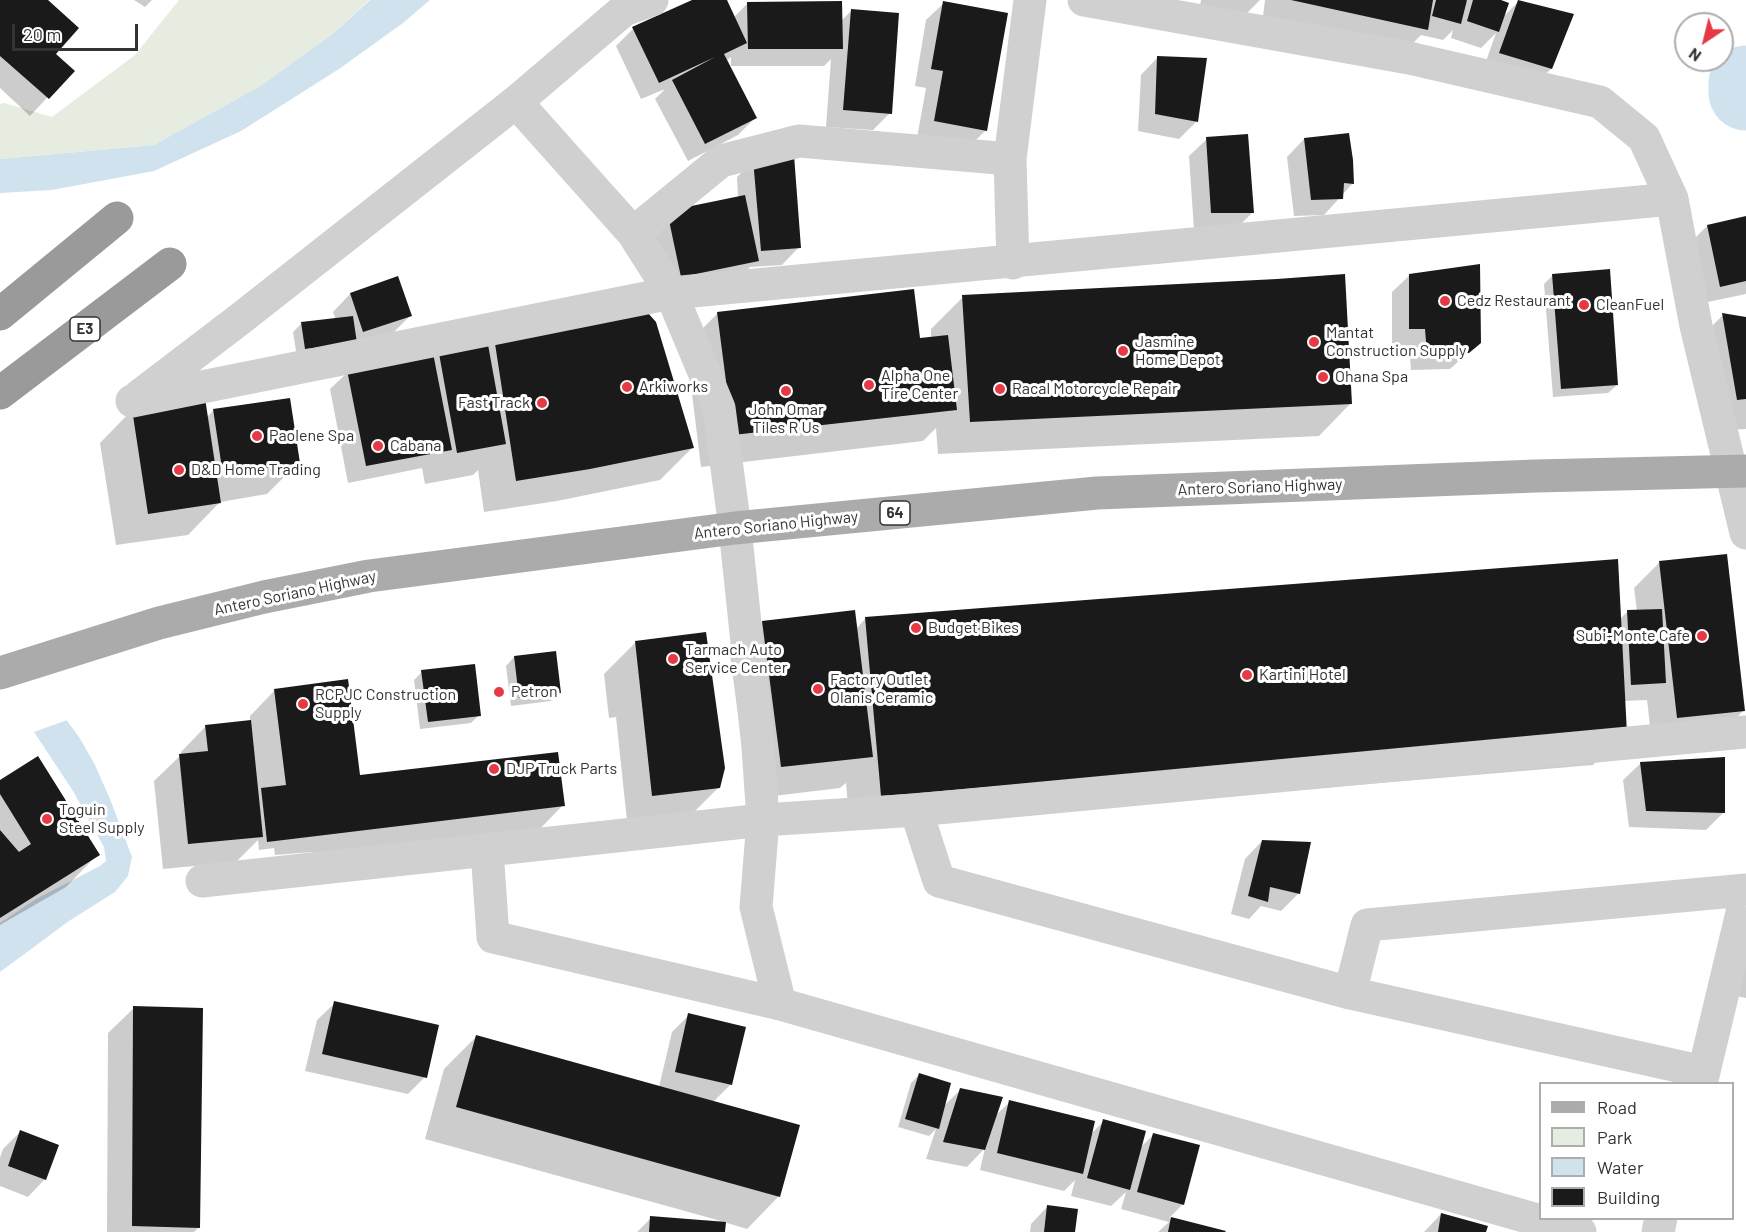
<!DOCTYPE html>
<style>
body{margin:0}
#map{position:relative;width:1746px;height:1232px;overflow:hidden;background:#fff;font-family:Barlow,sans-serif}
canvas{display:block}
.legend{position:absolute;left:1539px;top:1082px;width:195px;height:138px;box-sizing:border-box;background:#fff;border:2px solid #adadad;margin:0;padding:8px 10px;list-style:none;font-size:18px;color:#333}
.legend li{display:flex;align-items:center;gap:12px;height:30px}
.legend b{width:30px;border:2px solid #adadad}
.north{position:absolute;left:1674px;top:12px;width:60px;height:60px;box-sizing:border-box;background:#fff;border:2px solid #adadad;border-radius:50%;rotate:215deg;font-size:16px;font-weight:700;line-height:24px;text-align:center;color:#333}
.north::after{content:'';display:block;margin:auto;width:21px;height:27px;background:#e63946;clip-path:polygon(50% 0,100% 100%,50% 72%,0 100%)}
.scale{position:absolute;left:12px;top:24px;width:126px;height:27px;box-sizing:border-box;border:3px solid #333;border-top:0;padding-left:8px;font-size:18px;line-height:21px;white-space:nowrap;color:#333;-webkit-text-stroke:4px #fff;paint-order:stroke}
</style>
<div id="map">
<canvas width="1746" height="1232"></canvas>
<ul class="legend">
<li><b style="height:8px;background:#ababab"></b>Road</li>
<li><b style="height:16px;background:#e6ecdf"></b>Park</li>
<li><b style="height:16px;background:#cfe2ee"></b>Water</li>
<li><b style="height:16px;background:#1a1a1a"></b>Building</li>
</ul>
<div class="north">N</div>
<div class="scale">20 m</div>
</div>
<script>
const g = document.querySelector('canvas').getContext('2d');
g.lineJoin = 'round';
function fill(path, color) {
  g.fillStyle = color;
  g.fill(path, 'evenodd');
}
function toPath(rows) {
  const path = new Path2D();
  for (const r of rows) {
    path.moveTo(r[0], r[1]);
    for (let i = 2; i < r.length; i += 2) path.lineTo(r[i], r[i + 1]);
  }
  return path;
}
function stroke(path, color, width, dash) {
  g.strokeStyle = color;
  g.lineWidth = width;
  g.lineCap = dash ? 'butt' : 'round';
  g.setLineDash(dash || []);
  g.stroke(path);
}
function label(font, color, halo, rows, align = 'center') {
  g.font = font + ' Barlow,sans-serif';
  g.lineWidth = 6;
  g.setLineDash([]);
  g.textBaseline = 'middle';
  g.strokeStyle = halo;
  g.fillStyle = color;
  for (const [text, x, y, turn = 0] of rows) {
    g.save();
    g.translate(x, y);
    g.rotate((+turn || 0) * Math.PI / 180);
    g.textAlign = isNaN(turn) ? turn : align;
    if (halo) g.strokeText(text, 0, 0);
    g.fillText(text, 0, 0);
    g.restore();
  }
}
fill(toPath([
 [179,0,369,0,335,32,262,85,154,145,0,159,0,104,4,103,52,117,135,55]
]), '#e6ecdf');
fill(toPath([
 [370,0,430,0,403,23,339,69,241,131,154,171,52,190,0,193,0,159,154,145,262,85,335,32],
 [0,641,39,683,79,737,94,763,110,799,132,857,128,876,115,892,69,921,0,972,0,923,36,899,100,866,106,861,104,847,73,791,34,732,0,691]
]), '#cfe2ee');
fill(toPath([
 [0,638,41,681,70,719,31,733,0,695]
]), '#fff');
fill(toPath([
 [0,0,46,0,54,55,72,71,30,116,0,88],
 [134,0,152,0,145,7],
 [696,0,726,0,734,17,748,3,841,21,851,11,890,113,873,130,826,127,831,59,824,66,731,66,731,57,726,61,755,118,738,135,688,161,655,99,665,89,641,99,616,46,633,29],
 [1201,0,1260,0,1247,13,1200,6],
 [1265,0,1466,0,1465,3,1468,0,1496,0,1503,17,1519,1,1572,15,1551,69,1533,86,1483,70,1496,33,1481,48,1451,38,1453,30,1443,40,1421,35,1409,47,1263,16],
 [944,3,986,130,969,147,917,138,926,88,915,86,926,20],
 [1158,57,1196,122,1179,139,1138,131,1141,75],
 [1207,139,1253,212,1235,230,1194,230,1189,156],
 [1304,139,1353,183,1324,215,1294,216,1287,157],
 [754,160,799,247,782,265,750,267,740,278,664,293,650,230,738,198,737,177],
 [1746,218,1746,294,1703,303,1690,243,1707,226],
 [1410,275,1480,342,1450,369,1411,370,1409,346,1392,346,1392,292],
 [1553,275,1617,385,1608,393,1553,397,1544,284],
 [398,278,410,316,393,333,297,357,293,332,302,323,336,320,333,312,350,294],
 [963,297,1351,403,1319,436,938,454,936,428,923,441,701,467,686,345,718,313,919,340,931,338,931,329],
 [1723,315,1746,318,1746,429,1705,431,1691,347],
 [494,338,692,448,660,480,557,501,484,512,478,470,473,475,425,484,422,468,348,483,330,389,348,372],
 [289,399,299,462,267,494,220,502,188,535,116,545,100,443,132,410,207,417,213,411],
 [1659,563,1744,710,1719,735,1652,743,1647,700,1623,701,1625,733,1593,765,850,828,846,783,840,788,749,799,730,654,762,622,856,629,866,618,1619,620,1627,612,1637,611,1634,588],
 [636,642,718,788,693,813,627,821,616,717,609,718,604,674],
 [514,657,560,692,551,701,511,706,506,666],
 [422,672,479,715,471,723,420,729,414,680],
 [275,690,359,775,563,805,538,831,313,859,313,852,275,855,274,848,259,850,258,840,236,862,163,869,154,781,181,755,181,752,206,726,250,722,250,716],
 [1641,763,1723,813,1706,830,1629,827,1623,780],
 [0,782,98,854,66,887,0,925],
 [1262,841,1309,843,1298,894,1281,911,1261,906,1249,919,1231,914,1245,859],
 [1746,957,1746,998,1736,996],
 [335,1003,425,1077,408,1094,305,1071,317,1020],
 [134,1008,199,1227,194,1232,107,1232,108,1033],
 [689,1015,731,1084,713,1102,779,1196,747,1229,724,1222,724,1232,637,1232,651,1218,721,1221,425,1139,444,1069,476,1037,659,1087,672,1032],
 [919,1075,942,1108,961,1089,995,1116,1010,1102,1091,1134,1104,1121,1139,1149,1154,1134,1183,1204,1169,1218,1223,1232,1158,1232,1169,1222,1121,1209,1126,1192,1111,1206,1071,1196,1075,1180,1064,1191,980,1170,985,1148,967,1167,926,1159,936,1129,929,1136,898,1127,911,1083],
 [20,1132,45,1179,28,1197,0,1186,0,1158,3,1149],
 [1048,1206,1073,1232,1030,1232,1031,1224],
 [1441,1214,1485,1232,1424,1232]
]), '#0003');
stroke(toPath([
 [1746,83,1746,93]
]), '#cfe2ee', 75);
fill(toPath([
 [0,0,48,0,79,28,56,54,75,71,49,99,0,56],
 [692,0,727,0,747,43,724,54,757,118,705,144,672,80,715,57,659,83,632,27],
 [1291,0,1433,0,1428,30],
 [1436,0,1467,0,1461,24,1432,16],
 [1473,0,1501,0,1509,3,1499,32,1467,21],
 [1518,0,1574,14,1552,69,1499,53],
 [842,1,843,49,748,49,747,2],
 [943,1,1008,13,987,131,934,121,943,71,931,69],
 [851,9,899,13,892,114,843,110],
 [1157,56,1207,58,1198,122,1155,114],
 [1349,133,1353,160,1354,184,1344,183,1343,199,1311,200,1304,138],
 [1248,134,1254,213,1211,213,1206,137],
 [794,155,801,248,761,251,753,159],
 [745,195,759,261,681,277,667,211],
 [1746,216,1746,281,1720,287,1707,225],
 [1480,264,1481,343,1469,353,1427,354,1425,329,1409,329,1409,274],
 [1610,269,1618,385,1561,389,1552,274],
 [1345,274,1352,404,970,422,962,295,1277,279],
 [398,276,412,316,363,332,350,293],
 [914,289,920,338,948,335,957,410,733,435,717,312],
 [648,313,656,322,694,448,590,469,516,481,494,337],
 [1722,313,1746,317,1746,399,1737,400],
 [353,316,357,343,305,349,301,322],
 [487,339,506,444,457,453,438,348],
 [433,353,452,450,366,466,347,370],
 [205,398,221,503,148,514,132,409],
 [290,398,300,463,223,475,213,409],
 [1727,554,1745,711,1677,718,1659,561],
 [1618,559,1627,734,881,796,865,617],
 [1662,609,1666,683,1631,685,1627,610],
 [855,610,873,757,781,767,762,621],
 [706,632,725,768,720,788,652,796,635,641],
 [556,651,561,693,519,698,514,656],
 [475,664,481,716,428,722,421,670],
 [348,679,360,775,558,752,565,806,267,842,261,788,286,785,274,689],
 [251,720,263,837,188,844,179,754,208,751,205,725],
 [38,756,100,855,0,918,0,830,19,852,31,844,0,794,0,780],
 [1725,757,1725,813,1646,811,1640,762],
 [1262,840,1311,842,1300,894,1270,887,1268,902,1248,896],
 [334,1001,439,1025,427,1078,322,1054],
 [133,1006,203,1008,200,1228,132,1226],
 [688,1013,746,1027,732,1085,675,1072],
 [476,1035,800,1125,780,1197,456,1107],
 [919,1073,951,1083,939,1129,905,1119],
 [960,1088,1003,1097,985,1150,943,1142],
 [1009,1100,1095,1121,1083,1174,997,1153],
 [1103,1119,1146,1131,1130,1190,1087,1178],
 [20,1130,59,1145,46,1180,8,1166],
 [1153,1133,1200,1145,1184,1205,1137,1192],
 [1047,1205,1078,1209,1075,1232,1044,1232],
 [1441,1213,1488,1226,1486,1232,1438,1232],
 [650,1216,726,1222,725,1232,649,1232],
 [1171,1217,1226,1231,1225,1232,1168,1232]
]), '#1a1a1a');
stroke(toPath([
 [1084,0,1409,58,1600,102,1644,138,1672,199,1696,326,1746,533],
 [516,102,633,233,671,293,719,408,735,528,758,747,763,820,756,907,780,1004],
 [633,233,721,161,799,141,1010,159],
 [1013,263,1010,159,1030,0],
 [139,396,240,319,516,102,624,10,652,0],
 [132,401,671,293,1672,199],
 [916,810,939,881,1350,993,1704,1072],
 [487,850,493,937,780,1004,1580,1232],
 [202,881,763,820,916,810,1746,732],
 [1350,993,1367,925,1746,890],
 [1701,1084,1746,896],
 [1658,1232,1661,1218]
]), '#d0d0d0', 33);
stroke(toPath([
 [0,673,159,623,264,597,369,576,735,528,1097,493,1536,476,1746,471]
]), '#ababab', 33);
stroke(toPath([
 [0,314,117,218],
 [0,393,170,264]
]), '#9a9a9a', 33);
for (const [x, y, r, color] of [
 [1445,301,6,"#e63946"],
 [1584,305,6,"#e63946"],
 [1314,342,6,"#e63946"],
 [1123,351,6,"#e63946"],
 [1323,377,6,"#e63946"],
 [869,385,6,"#e63946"],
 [627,387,6,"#e63946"],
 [1000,389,6,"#e63946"],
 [786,391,6,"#e63946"],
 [542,403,6,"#e63946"],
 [257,436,6,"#e63946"],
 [378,446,6,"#e63946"],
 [179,470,6,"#e63946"],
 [916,628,6,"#e63946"],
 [1702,636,6,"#e63946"],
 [673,659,6,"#e63946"],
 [1247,675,6,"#e63946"],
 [818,689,6,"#e63946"],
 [499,692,6,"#e63946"],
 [303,704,6,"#e63946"],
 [494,769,6,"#e63946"],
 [47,819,6,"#e63946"]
]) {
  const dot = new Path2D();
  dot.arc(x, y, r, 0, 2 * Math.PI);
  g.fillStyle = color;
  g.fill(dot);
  stroke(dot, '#fff', 2);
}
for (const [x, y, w] of [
 [85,329,30],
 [895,513,30]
]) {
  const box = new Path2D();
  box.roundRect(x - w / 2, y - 12, w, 24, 4.5);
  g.fillStyle = '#fff';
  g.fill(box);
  stroke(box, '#333', 1.5);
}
label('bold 15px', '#333', null, [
 ["E3",85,329],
 ["64",895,513]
]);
label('16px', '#333', '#fff', [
 ["Cedz Restaurant",1457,301],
 ["CleanFuel",1596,305],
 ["Mantat",1326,333],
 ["Construction Supply",1326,351],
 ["Jasmine",1135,342],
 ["Home Depot",1135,360],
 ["Alpha One",881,376],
 ["Tire Center",881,394],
 ["Ohana Spa",1335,377],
 ["Arkiworks",639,387],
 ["Racal Motorcycle Repair",1012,389],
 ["Fast Track",530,403,"right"],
 ["John Omar",786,410,"center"],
 ["Tiles R Us",786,428,"center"],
 ["Paolene Spa",269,436],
 ["Cabana",390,446],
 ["D&D Home Trading",191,470],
 ["Budget Bikes",928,628],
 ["Subi-Monte Cafe",1690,636,"right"],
 ["Tarmach Auto",685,650],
 ["Service Center",685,668],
 ["Kartini Hotel",1259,675],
 ["Factory Outlet",830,680],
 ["Olanis Ceramic",830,698],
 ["Petron",511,692],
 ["RCPJC Construction",315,695],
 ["Supply",315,713],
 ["DJP Truck Parts",506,769],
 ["Toguin",59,810],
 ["Steel Supply",59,828]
], 'left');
label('16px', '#333', '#fff', [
 ["Antero Soriano Highway",1260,487,-2],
 ["Antero Soriano Highway",776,525,-6],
 ["Antero Soriano Highway",295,593,-12]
]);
</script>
